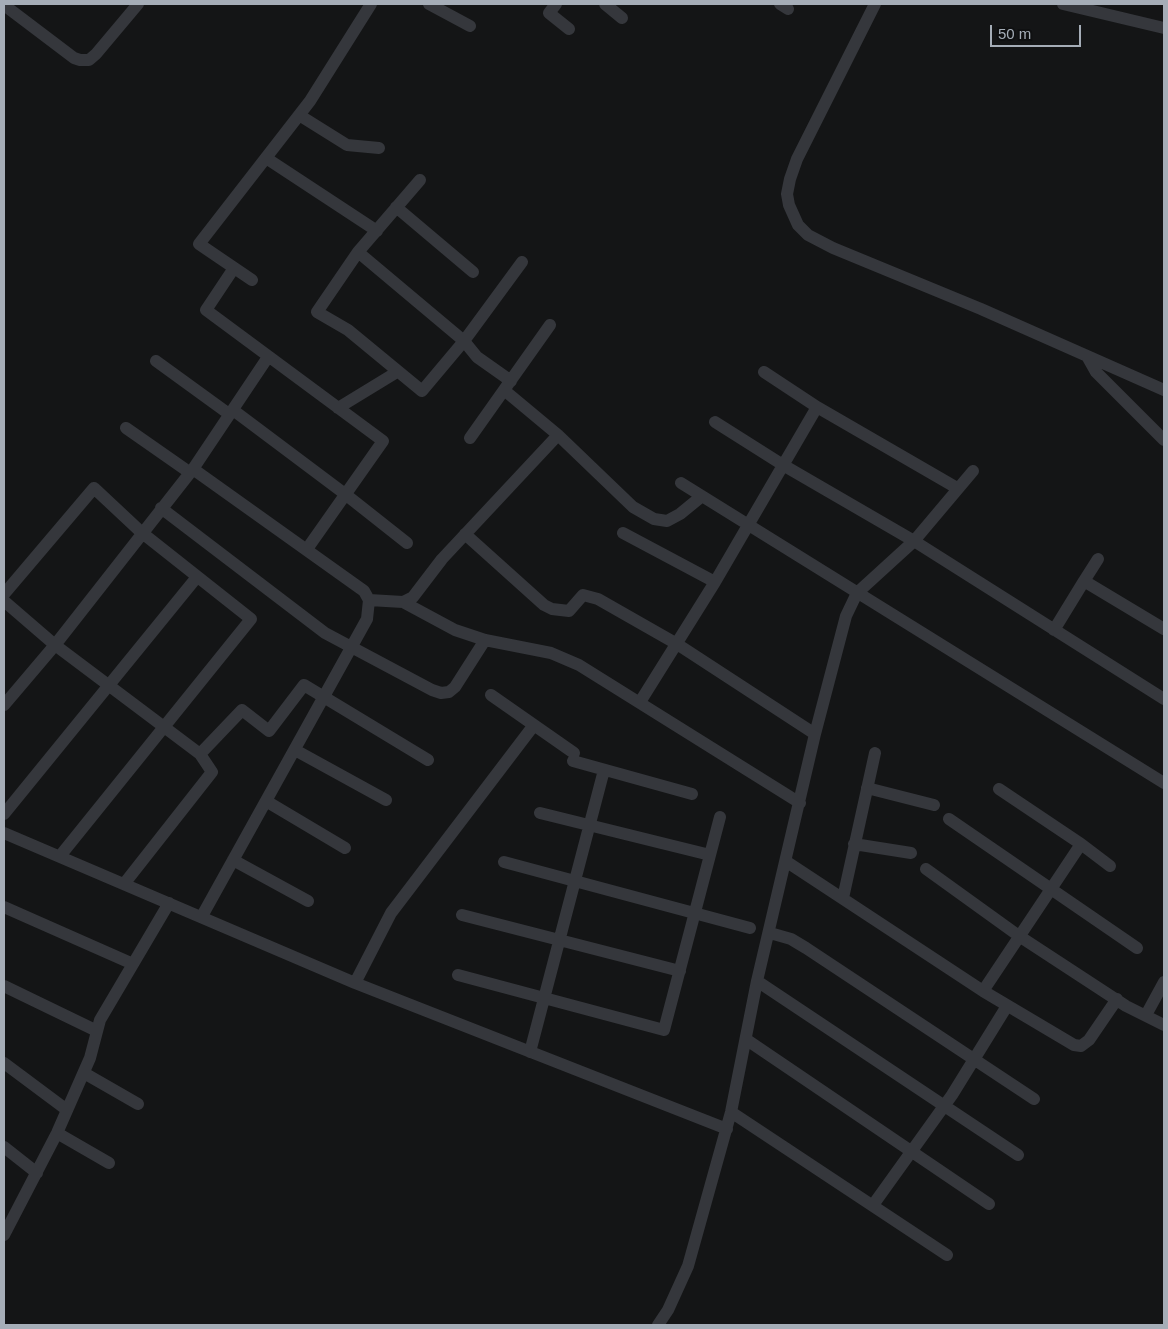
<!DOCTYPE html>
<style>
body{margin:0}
#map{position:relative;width:1168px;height:1329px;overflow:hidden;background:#141516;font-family:Arial,sans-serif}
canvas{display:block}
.frame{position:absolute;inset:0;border:5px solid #a5adb7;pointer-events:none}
.scale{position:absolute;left:990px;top:25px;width:91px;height:22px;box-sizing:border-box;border:2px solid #a5adb7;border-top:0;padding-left:6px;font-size:15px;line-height:18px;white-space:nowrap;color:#a5adb7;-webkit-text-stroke:4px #0f1011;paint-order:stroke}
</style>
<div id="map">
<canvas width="1168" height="1329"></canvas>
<div class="frame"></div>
<div class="scale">50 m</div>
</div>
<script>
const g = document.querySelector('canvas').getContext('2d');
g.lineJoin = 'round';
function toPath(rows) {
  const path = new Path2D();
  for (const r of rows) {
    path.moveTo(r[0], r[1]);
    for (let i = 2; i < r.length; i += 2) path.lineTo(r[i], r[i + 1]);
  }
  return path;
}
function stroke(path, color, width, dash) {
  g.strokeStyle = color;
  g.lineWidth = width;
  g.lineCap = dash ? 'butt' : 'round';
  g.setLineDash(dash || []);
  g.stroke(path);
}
stroke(toPath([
 [429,4,470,26],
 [556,4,549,13,569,29],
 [605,4,622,18],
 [780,4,788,9],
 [875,4,797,159,790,179,787,194,789,205,798,225,808,235,833,248,981,309,1164,390],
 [1063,4,1164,28],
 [4,5,74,58,80,60,89,60,96,54,138,4],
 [299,115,347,145,379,148],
 [266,158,377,231],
 [420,180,358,252,317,312,348,330,422,391,464,341,522,262],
 [396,207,473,272],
 [358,252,464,341,477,357,511,381],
 [234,268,206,310,383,441,307,549],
 [252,280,199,244,310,101,371,4],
 [1087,356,1096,372,1164,440],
 [156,361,229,414],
 [764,372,817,407,957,488],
 [338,408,397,372],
 [233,410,345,494,407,543],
 [715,422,783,465,914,541,1164,699],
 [126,428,189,472],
 [558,435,633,507,654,519,667,521,680,514,702,496],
 [470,438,550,325],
 [193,469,364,591,369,600,367,619,202,916],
 [681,483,1164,783],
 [161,508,325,633,432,690,441,693,449,692,455,687,485,640],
 [623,533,715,582],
 [465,534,544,605,552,609,569,611,583,595,598,599,677,644,815,734],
 [1098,559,1084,581,1164,629],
 [4,594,94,488,141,532,251,619,60,856],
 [369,600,403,602,413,597,442,559,558,435,504,390],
 [4,601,55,645,200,754,212,772,124,884],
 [403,602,455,630,485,640,551,653,579,665,800,803],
 [1054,630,1084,581],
 [491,695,574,753],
 [640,702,715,582,817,407],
 [4,705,55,645,193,469,268,357],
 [295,750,386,800],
 [200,754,242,710,269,731,304,685,428,760],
 [573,761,692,794],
 [867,788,934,805],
 [999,789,1081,844,1110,866],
 [266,801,345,848],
 [540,813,710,855],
 [4,814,197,577],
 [949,819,1137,948],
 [4,833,355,983,727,1129],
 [854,844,911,853],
 [233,860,308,901],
 [504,862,750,928],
 [787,862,983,991,1074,1045,1081,1046,1089,1040,1117,999],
 [926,869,1019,936,1126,1006,1164,1025],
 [843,898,875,753],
 [4,907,133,964],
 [462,915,680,971],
 [770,933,791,939,806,948,1034,1099],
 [458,975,664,1030,720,817],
 [757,981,1018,1155],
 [355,983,391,913,534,725],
 [4,986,97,1031],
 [983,991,1081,844],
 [1146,1015,1164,982],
 [747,1040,989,1204],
 [530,1052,604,770],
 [4,1063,67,1110],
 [84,1073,138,1104],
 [731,1112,947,1255],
 [57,1133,109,1163],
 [4,1147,37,1173],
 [873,1205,952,1095,1007,1006],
 [4,1235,57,1133,90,1058,100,1020,169,903],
 [658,1325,668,1310,688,1266,731,1112,757,981,815,734,846,616,857,593,914,541,973,471]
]), '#35373c', 12);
</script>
